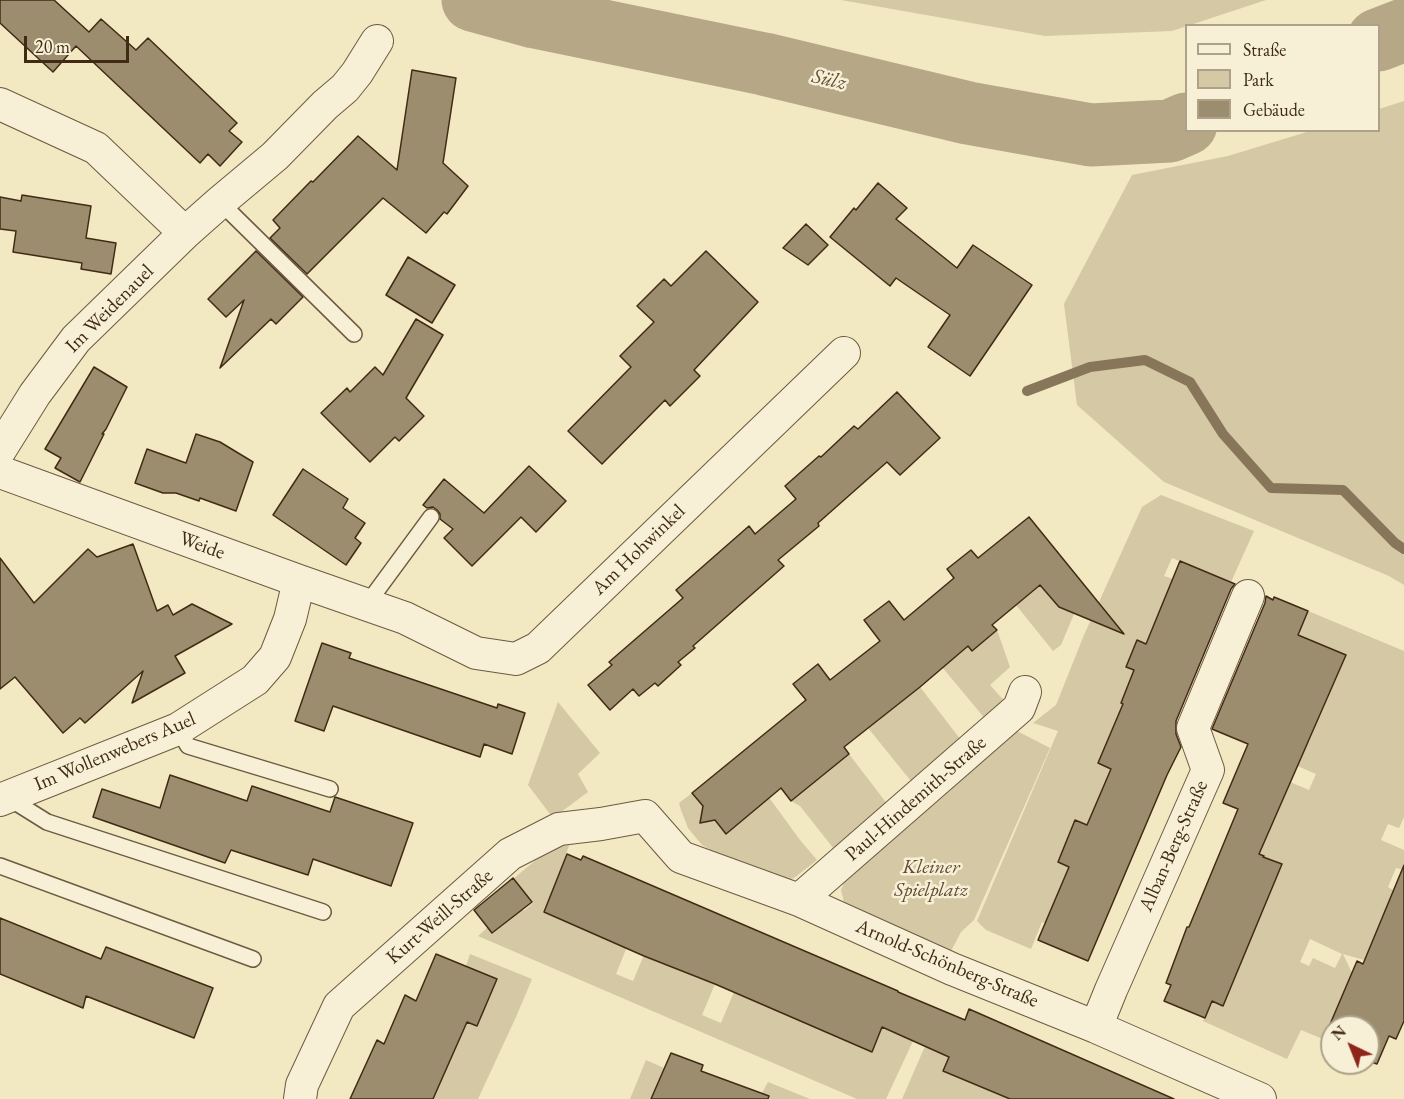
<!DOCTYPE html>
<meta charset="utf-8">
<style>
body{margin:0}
#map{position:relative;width:1404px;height:1099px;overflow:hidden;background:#f2e8c2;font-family:"EB Garamond",serif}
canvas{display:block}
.legend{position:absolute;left:1185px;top:24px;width:195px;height:108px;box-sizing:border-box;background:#f7f0d7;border:2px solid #aea189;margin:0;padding:8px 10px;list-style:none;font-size:18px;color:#412b15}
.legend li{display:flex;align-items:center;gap:12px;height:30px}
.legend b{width:30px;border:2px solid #aea189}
.north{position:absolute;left:1320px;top:1015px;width:60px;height:60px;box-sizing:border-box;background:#f7f0d7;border:2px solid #aea189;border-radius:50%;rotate:317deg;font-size:16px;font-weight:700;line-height:24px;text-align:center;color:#412b15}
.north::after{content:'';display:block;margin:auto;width:21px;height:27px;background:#8f2418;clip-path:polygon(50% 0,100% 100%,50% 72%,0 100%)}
.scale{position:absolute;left:24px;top:36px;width:105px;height:27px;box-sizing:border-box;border:3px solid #412b15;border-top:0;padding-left:8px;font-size:18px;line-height:21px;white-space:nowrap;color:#412b15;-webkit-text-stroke:4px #f7f0d7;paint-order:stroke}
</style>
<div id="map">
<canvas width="1404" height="1099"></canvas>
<ul class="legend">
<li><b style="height:8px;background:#f7f0d7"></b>Straße</li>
<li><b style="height:16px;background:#d4c8a5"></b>Park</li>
<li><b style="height:16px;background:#9d8d6f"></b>Gebäude</li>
</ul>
<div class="north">N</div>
<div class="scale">20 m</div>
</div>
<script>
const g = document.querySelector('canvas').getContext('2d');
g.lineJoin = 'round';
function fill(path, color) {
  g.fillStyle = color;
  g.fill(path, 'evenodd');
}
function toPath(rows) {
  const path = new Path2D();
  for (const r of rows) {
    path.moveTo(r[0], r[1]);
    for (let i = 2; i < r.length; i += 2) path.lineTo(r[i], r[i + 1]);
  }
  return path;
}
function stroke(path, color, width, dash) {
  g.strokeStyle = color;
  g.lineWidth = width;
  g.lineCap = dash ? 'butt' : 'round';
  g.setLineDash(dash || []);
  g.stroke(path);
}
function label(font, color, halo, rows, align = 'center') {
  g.font = font + ' "EB Garamond",serif';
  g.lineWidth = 5;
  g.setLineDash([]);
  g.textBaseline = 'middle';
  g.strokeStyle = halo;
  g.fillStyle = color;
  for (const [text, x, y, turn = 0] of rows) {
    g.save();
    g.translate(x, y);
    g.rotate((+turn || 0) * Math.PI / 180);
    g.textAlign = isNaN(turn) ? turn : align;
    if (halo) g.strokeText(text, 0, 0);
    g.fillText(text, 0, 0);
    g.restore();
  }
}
fill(toPath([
 [841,0,1266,0,1172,31,1045,36],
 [1404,101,1404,585,1389,576,1164,482,1077,405,1064,304,1132,175,1228,156,1310,131,1378,130,1379,109],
 [1161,495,1254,531,1231,582,1172,558,1164,576,1173,579,1121,702,1127,706,1109,736,1098,763,1111,769,1087,825,1075,821,1058,862,1069,867,1045,923,1042,922,1031,949,986,930,977,921,1058,731,1033,723,1056,705,1084,635,1142,507],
 [1040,585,1049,595,1055,591,1074,614,1061,645,1053,651,1016,605],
 [1308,611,1404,651,1404,817,1399,828,1388,824,1381,840,1404,850,1404,863,1401,869,1396,868,1388,887,1393,890,1364,960,1343,954,1352,973,1323,1039,1301,1030,1287,1059,1203,1021,1212,1001,1222,1005,1234,909,1260,919,1282,864,1263,857,1263,856,1258,854,1265,835,1272,824,1290,782,1309,790,1316,774,1272,755,1261,722,1309,742,1346,656,1298,635],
 [1310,939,1342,954,1335,968,1313,958,1309,966,1300,962],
 [997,630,1010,667,990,685,1007,704,987,721,942,667,967,646,972,650],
 [920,687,961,740,911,781,868,728],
 [558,702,600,753,578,774,588,792,553,818,528,785],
 [1017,731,1050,748,974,920,961,932,951,951,844,902,841,890,845,881],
 [849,754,888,805,834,849,800,806,791,801],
 [757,781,800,840,817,860,794,878,781,882,739,866,702,845,688,828,681,810,679,803,692,793,703,806,708,821,715,820,726,834,758,807,744,791],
 [571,840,556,882,633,932,616,974,633,981,644,955,722,967,702,1015,721,1023,734,992,872,1052,882,1028,913,1041,886,1099,857,1099,478,936,488,927,493,933,512,918,510,914,520,906,524,911,533,903,513,879,542,855],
 [470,954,532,979,516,1017,478,1099,422,1099,467,1022,477,1026,497,979,466,966],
 [926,1044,953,1047,944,1071,993,1092,1029,1099,902,1099],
 [646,1060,664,1068,651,1099,630,1099],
 [768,1082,810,1099,770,1099,761,1095]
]), '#d4c8a5');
stroke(toPath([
 [1027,391,1090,367,1145,360,1190,382,1223,434,1271,488,1343,490,1395,543,1404,549]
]), '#877659', 10);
stroke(toPath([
 [473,0,535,17,764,64,968,113,1091,135,1170,131,1186,124],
 [1378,40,1404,30]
]), '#b6a887', 63);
const building = toPath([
 [0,0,54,0,89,32,101,19,136,50,148,38,237,123,229,131,242,142,220,166,208,154,200,163,76,46,53,72,0,23,0,0],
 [412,70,456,78,443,163,468,186,447,214,444,212,426,233,383,198,307,274,270,238,280,228,273,220,311,181,313,182,358,136,397,170,412,70],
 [878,183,907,208,896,219,957,268,973,245,1032,285,970,376,928,347,950,315,896,278,890,286,830,237,854,208,856,210,878,183],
 [22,195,91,206,86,238,116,243,111,274,81,269,82,263,13,252,16,231,0,229,0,197,21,201,22,195],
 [806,224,828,245,808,265,783,248,806,224],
 [256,251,303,297,276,324,271,319,220,368,244,300,226,317,208,299,256,251],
 [706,251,758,302,694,370,700,376,670,406,665,400,602,464,568,431,631,367,620,356,654,322,637,306,664,279,671,286,706,251],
 [408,257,455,285,432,323,386,295,408,257],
 [416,319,443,335,406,398,424,416,399,441,395,437,370,462,321,413,347,388,350,392,375,367,383,375,416,319],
 [94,367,127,387,106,429,102,434,104,434,80,482,55,468,61,458,45,449,94,367],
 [897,392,940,438,900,475,887,462,818,523,819,526,778,560,784,566,693,646,695,648,678,662,681,665,658,686,655,683,639,696,633,689,610,710,588,685,612,665,609,662,683,598,676,590,749,526,755,534,796,499,785,486,819,456,821,457,854,426,858,429,897,392],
 [196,434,220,442,253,462,236,511,200,498,199,501,176,493,163,493,135,483,147,449,186,463,196,434],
 [529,466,566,501,536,532,521,517,472,566,444,538,453,529,440,519,440,514,437,510,433,507,427,508,423,505,444,479,484,513,529,466],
 [303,469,348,499,343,508,365,523,355,538,361,543,346,565,273,515,303,469],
 [1029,517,1124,634,1059,607,1040,585,992,625,997,630,972,651,968,646,920,687,844,747,849,754,791,801,781,788,726,834,715,820,700,823,703,806,692,793,806,700,793,684,818,664,830,680,880,641,864,620,889,601,904,620,954,578,947,569,971,550,978,558,1029,517],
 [133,544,157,611,168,605,173,615,192,604,232,624,175,656,185,673,132,703,143,671,85,723,80,718,63,733,15,677,0,689,0,558,34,603,88,549,97,557,133,544],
 [1180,561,1235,584,1231,589,1176,721,1176,734,1181,747,1167,775,1088,961,1038,940,1069,867,1058,862,1075,820,1087,825,1111,769,1098,763,1123,704,1121,703,1134,670,1126,667,1137,640,1146,644,1180,561],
 [1266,596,1273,600,1274,597,1308,611,1298,635,1346,655,1259,854,1264,856,1263,857,1282,864,1223,1006,1212,1001,1205,1018,1164,1001,1171,985,1166,983,1187,927,1189,927,1238,809,1223,803,1248,744,1212,729,1265,603,1266,596],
 [322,643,351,653,349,658,497,708,498,704,525,713,512,754,484,744,480,757,333,706,324,731,295,721,322,643],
 [170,775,247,801,252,786,330,812,335,797,413,823,391,886,313,859,308,875,231,850,225,863,93,817,102,789,160,808,170,775],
 [567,854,581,860,583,856,898,991,898,992,965,1020,969,1009,1174,1099,1010,1099,943,1071,949,1057,882,1027,872,1052,715,984,644,956,544,912,567,854],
 [1404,865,1404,1021,1396,1039,1389,1036,1377,1064,1368,1061,1368,1027,1332,1027,1332,1047,1322,1043,1357,961,1363,964,1404,865],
 [513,878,532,902,492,933,474,910,513,878],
 [0,918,101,959,106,947,213,988,194,1038,86,996,83,1008,0,974,0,918],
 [436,954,497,979,477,1026,467,1022,433,1099,350,1099,377,1040,384,1044,405,995,416,1001,436,954],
 [671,1053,703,1065,701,1071,769,1096,768,1099,651,1099,671,1053]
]);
fill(building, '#9d8d6f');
stroke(building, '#412b15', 1.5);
const lane = toPath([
 [220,202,354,334],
 [367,604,431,517],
 [178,729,188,746,330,789],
 [7,797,47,822,323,912],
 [0,866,253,959]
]);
const street = toPath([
 [0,104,96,148,185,233],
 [0,450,35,394,76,339,185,233,220,202,275,156,325,105,345,88,357,73,377,41],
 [0,472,299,581,405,618,476,653,516,659,538,648,844,353],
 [0,800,178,729,255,680,275,657,290,619,299,581],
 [799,900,1019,708,1025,692],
 [1096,1027,1111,990,1208,770,1193,728,1248,596],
 [300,1099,302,1085,339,1006,510,854,559,829,601,824,645,816,681,857,799,900,952,969,1096,1027,1260,1099]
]);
stroke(lane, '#6d5a40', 18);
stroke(street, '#6d5a40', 34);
stroke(lane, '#f7f0d7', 15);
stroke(street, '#f7f0d7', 32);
label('20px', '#412b15', '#f7f0d7', [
 ["Im Weidenauel",110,309,-45],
 ["Weide",202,546,20],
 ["Am Hohwinkel",639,550,-44],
 ["Im Wollenwebers Auel",115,752,-23],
 ["Paul-Hindemith-Straße",916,799,-41],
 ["Alban-Berg-Straße",1174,846,-66],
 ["Kurt-Weill-Straße",440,917,-41],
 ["Arnold-Schönberg-Straße",947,964,23]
]);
label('italic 20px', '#5e4a32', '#f7f0d7', [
 ["Kleiner",931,868],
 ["Spielplatz",931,891]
]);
label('italic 21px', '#645037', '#f7f0d7', [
 ["Sülz",829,80,13]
]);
</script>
